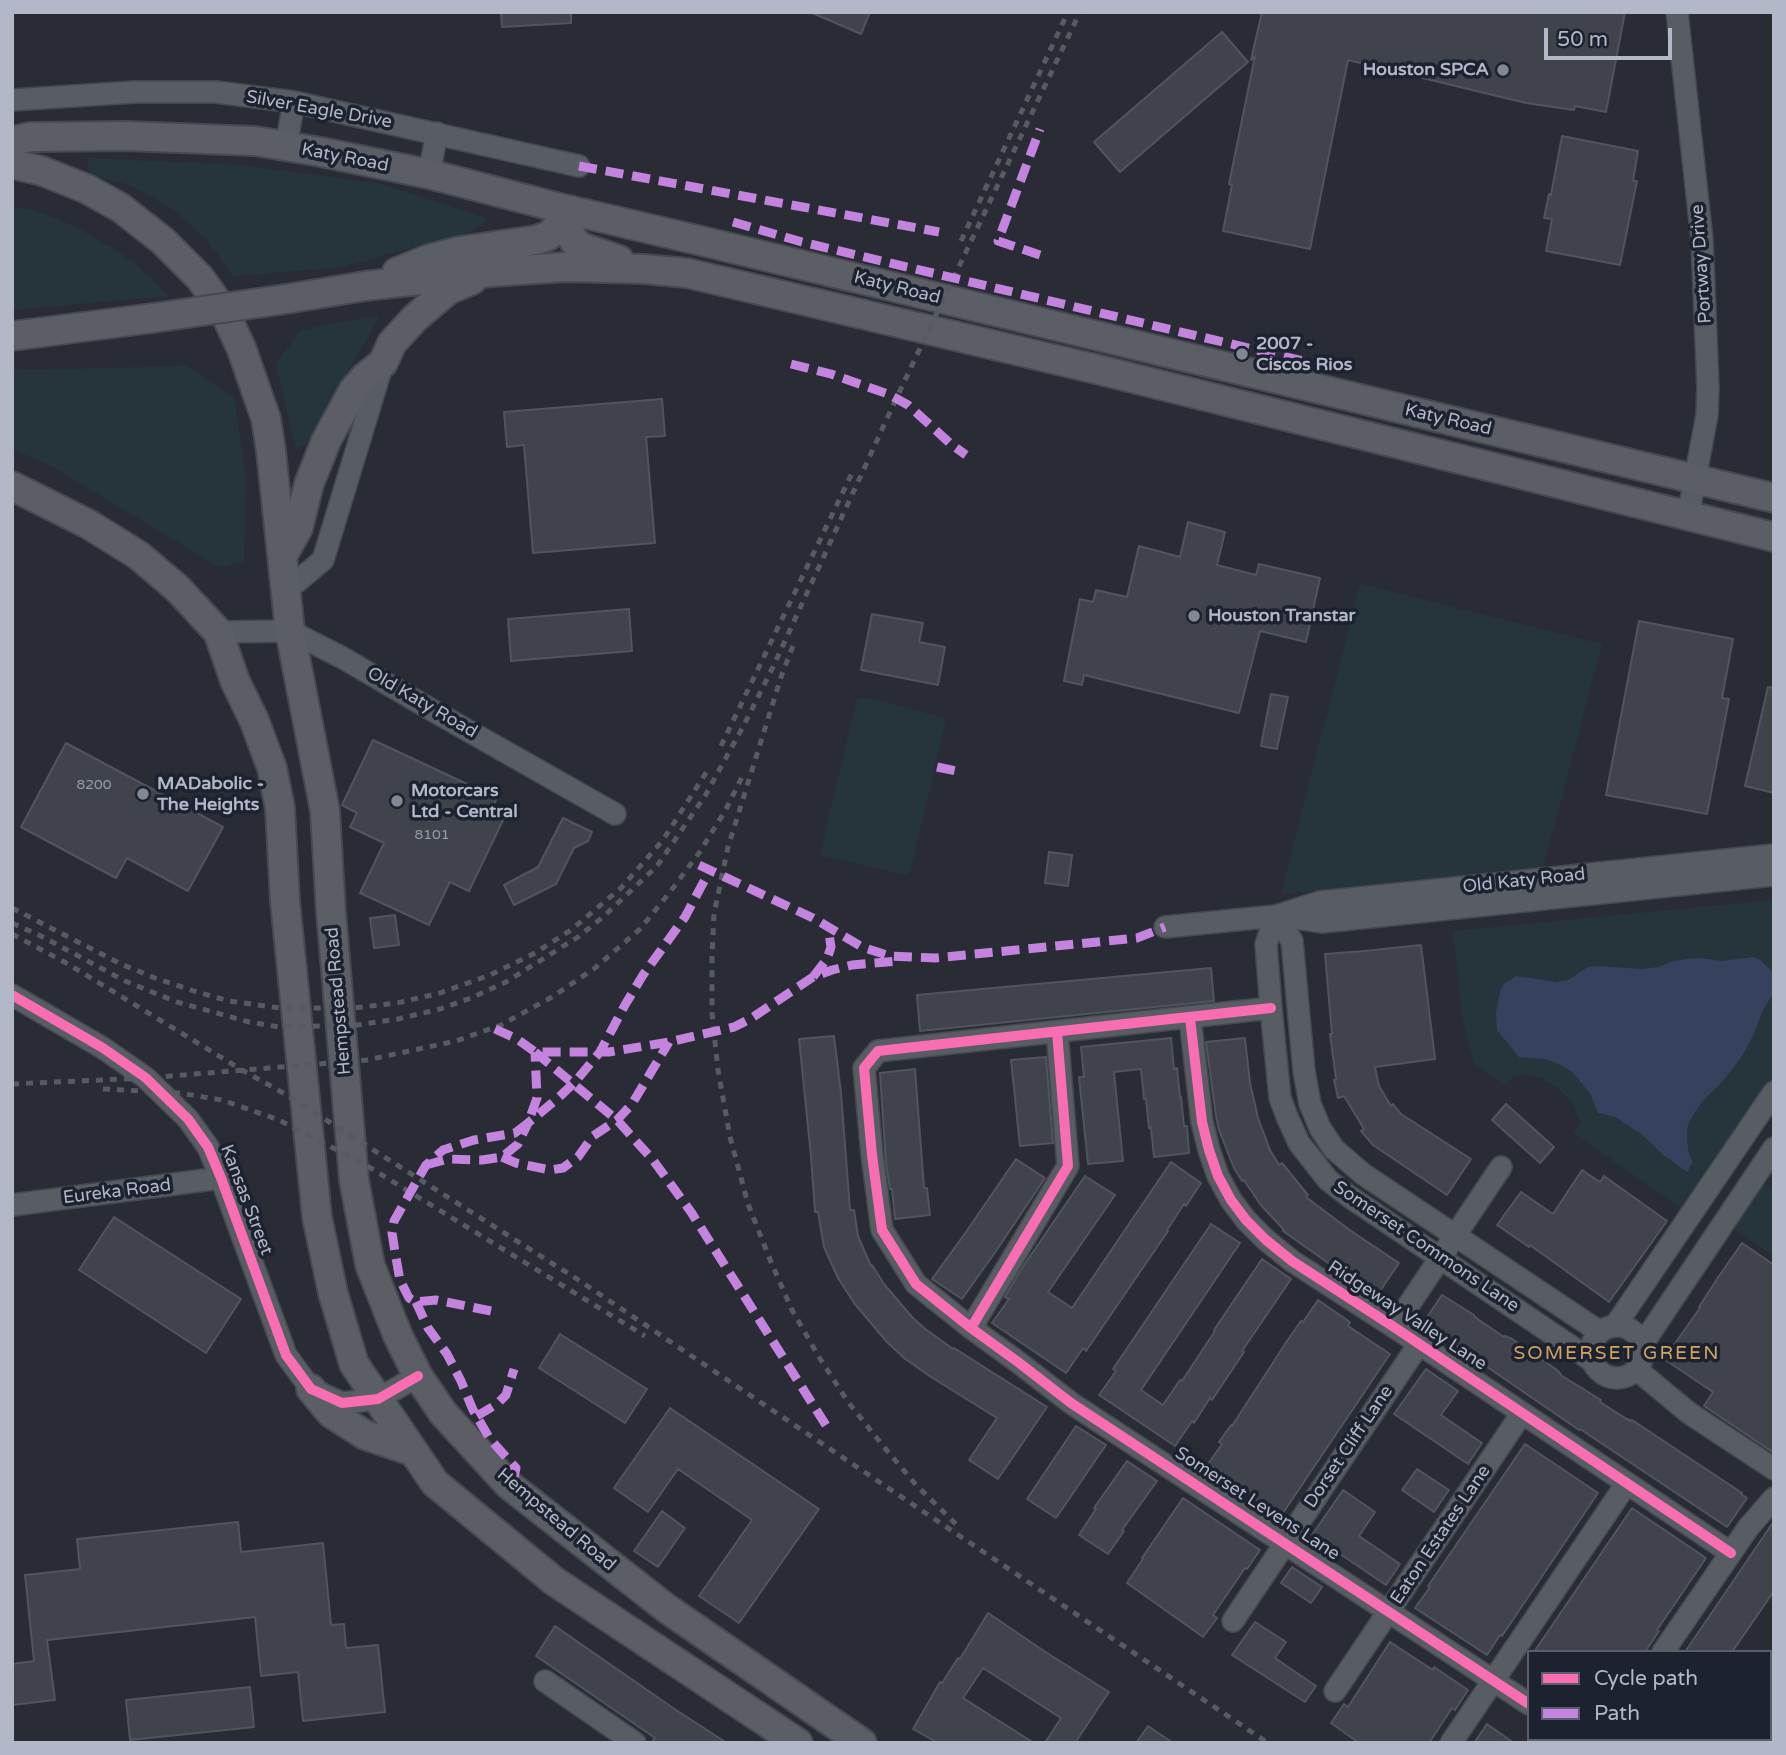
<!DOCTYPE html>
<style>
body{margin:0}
#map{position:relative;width:1786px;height:1755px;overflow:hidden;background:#292c35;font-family:"Varela Round",sans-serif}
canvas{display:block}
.frame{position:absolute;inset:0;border:14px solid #b2b8c7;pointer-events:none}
.legend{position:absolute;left:1527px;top:1650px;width:245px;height:91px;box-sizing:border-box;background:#1c2230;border:2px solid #585e6c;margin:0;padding:9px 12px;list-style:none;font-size:21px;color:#b2b8c7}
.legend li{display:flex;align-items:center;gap:14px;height:35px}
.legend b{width:35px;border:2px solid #585e6c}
.scale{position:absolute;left:1544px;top:28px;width:128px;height:32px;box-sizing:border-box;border:4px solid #b2b8c7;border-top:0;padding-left:9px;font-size:21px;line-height:24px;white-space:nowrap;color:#b2b8c7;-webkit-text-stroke:5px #1c2230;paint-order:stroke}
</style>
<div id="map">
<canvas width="1786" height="1755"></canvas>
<div class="frame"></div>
<ul class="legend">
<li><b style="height:9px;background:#f96db3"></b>Cycle path</li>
<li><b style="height:9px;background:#c483df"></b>Path</li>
</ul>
<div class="scale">50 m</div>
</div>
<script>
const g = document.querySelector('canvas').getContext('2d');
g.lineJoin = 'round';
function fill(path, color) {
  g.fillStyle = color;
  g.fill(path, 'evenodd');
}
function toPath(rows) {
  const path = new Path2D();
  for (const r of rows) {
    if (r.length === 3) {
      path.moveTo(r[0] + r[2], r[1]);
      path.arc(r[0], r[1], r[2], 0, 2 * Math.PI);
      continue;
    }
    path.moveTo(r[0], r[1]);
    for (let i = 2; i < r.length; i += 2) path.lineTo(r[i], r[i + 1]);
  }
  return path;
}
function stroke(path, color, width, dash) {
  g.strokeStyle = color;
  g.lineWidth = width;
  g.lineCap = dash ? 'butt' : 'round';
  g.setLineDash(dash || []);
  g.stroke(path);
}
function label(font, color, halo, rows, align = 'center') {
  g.font = font + ' "Varela Round",sans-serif';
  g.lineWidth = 7;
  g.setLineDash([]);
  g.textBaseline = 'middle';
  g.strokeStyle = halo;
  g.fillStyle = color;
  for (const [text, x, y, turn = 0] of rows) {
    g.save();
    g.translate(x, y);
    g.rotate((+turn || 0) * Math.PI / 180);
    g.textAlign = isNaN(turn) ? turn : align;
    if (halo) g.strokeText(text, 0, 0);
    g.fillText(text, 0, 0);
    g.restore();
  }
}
fill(toPath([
 [87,158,241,165,381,184,489,219,469,232,343,267,233,276,208,241,176,212,143,192,126,184,89,174],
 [12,207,31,209,74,226,114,249,134,263,169,296,12,310],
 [380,315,307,444,296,448,276,364,301,330],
 [188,366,234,398,246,477,244,561,220,568,50,465,12,449,12,368,25,370],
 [1360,584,1602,644,1543,869,1281,894],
 [864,697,945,718,945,724,910,872,906,875,823,856,821,850,857,700],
 [1774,900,1774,1077,1684,1210,1573,1133,1581,1122,1572,1103,1558,1088,1543,1079,1525,1075,1514,1076,1505,1085,1474,1064,1463,1020,1453,931],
 [1762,1182,1774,1190,1774,1256,1733,1228]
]), '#26353b');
fill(toPath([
 [1753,957,1760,960,1774,973,1774,992,1763,1010,1753,1036,1742,1056,1724,1080,1703,1100,1690,1120,1687,1130,1687,1140,1689,1155,1693,1162,1687,1172,1665,1156,1641,1134,1615,1117,1598,1113,1590,1093,1573,1073,1563,1066,1546,1059,1519,1057,1497,1030,1496,1013,1500,992,1504,984,1516,976,1557,982,1570,979,1588,967,1598,966,1641,969,1659,967,1673,961,1688,959,1701,958,1722,961]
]), '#36415e');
const building = toPath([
 [501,12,571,12,571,23,502,27,501,12],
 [810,12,870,12,861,34,810,12],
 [1262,12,1625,12,1606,112,1575,106,1574,110,1526,103,1348,60,1310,249,1223,231,1232,185,1229,184,1255,56,1251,60,1262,12],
 [1222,32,1248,62,1120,172,1094,142,1222,32],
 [1562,136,1638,151,1633,181,1637,181,1620,265,1546,251,1552,219,1544,218,1549,194,1551,195,1562,136],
 [662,399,665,436,646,437,655,543,533,553,524,445,507,447,504,412,662,399],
 [1188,522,1225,532,1217,565,1256,575,1259,564,1320,578,1306,642,1260,631,1239,713,1084,675,1082,685,1064,681,1080,599,1093,602,1096,590,1127,597,1139,546,1180,557,1188,522],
 [629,609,632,651,511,661,508,619,629,609],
 [872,614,923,623,919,642,945,647,938,685,861,670,872,614],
 [1639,621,1733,639,1722,698,1729,699,1707,814,1606,795,1639,621],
 [1768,687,1774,688,1774,793,1745,786,1768,687],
 [1271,694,1288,697,1277,749,1261,746,1271,694],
 [373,740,497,798,493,806,507,812,469,891,450,882,429,925,360,893,384,843,350,827,357,813,342,805,373,740],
 [66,743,223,827,188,891,127,858,116,878,21,827,66,743],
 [563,818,592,832,588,841,574,848,556,884,514,905,504,885,538,867,563,818],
 [1049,852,1072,855,1068,886,1045,883,1049,852],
 [395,915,399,945,374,948,370,918,395,915],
 [1421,945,1435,1059,1375,1067,1379,1086,1391,1106,1393,1104,1401,1114,1471,1159,1447,1195,1373,1145,1361,1131,1364,1129,1344,1096,1338,1098,1334,1080,1336,1079,1330,1034,1332,1034,1325,954,1365,951,1421,945],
 [1211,968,1214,1001,920,1031,917,995,1211,968],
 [834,1036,841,1093,850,1210,854,1210,858,1236,871,1266,872,1265,884,1284,912,1317,924,1328,953,1349,954,1348,1047,1407,998,1479,969,1460,997,1418,931,1377,904,1358,887,1342,854,1303,838,1278,824,1247,818,1212,815,1212,811,1156,799,1039,834,1036],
 [1171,1038,1174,1069,1177,1068,1180,1097,1181,1097,1184,1126,1187,1126,1189,1153,1154,1157,1151,1128,1149,1128,1146,1099,1144,1099,1141,1069,1114,1072,1123,1161,1088,1164,1079,1077,1084,1077,1081,1047,1171,1038],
 [1245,1038,1250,1083,1258,1118,1270,1150,1279,1165,1282,1163,1308,1195,1306,1197,1351,1231,1399,1263,1376,1297,1283,1231,1284,1230,1260,1204,1244,1180,1242,1181,1234,1168,1219,1130,1216,1116,1206,1042,1245,1038],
 [1046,1057,1053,1143,1020,1146,1011,1060,1046,1057],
 [915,1069,924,1188,927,1188,930,1215,895,1219,892,1189,890,1189,886,1163,880,1073,915,1069],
 [1506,1104,1554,1147,1540,1163,1492,1120,1506,1104],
 [1016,1159,1045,1178,996,1251,962,1299,932,1279,966,1232,1016,1159],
 [1171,1162,1201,1183,1186,1206,1184,1204,1167,1230,1168,1231,1086,1351,1083,1348,1066,1373,992,1323,1009,1299,1005,1297,1020,1271,1085,1176,1115,1195,1048,1292,1072,1308,1171,1162],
 [1582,1170,1600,1182,1604,1176,1667,1221,1609,1302,1530,1245,1529,1247,1497,1225,1521,1192,1553,1214,1582,1170],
 [114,1217,241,1299,206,1353,79,1270,114,1217],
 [1211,1224,1240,1243,1141,1390,1163,1405,1180,1380,1182,1381,1215,1331,1214,1330,1262,1259,1291,1279,1242,1351,1244,1352,1212,1400,1210,1398,1194,1423,1192,1421,1175,1446,1099,1395,1116,1371,1113,1369,1211,1224],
 [1742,1243,1774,1265,1774,1453,1704,1406,1713,1392,1664,1359,1700,1308,1699,1307,1719,1276,1742,1243],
 [1442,1295,1474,1315,1474,1316,1479,1320,1504,1337,1505,1336,1512,1339,1524,1347,1557,1370,1562,1376,1601,1400,1600,1402,1625,1418,1631,1421,1632,1420,1742,1493,1741,1494,1747,1498,1727,1527,1580,1429,1579,1430,1423,1323,1442,1295],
 [1318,1300,1350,1322,1348,1326,1390,1354,1281,1516,1250,1496,1252,1493,1208,1464,1222,1444,1219,1442,1231,1425,1232,1426,1287,1341,1301,1321,1303,1322,1318,1300],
 [560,1334,647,1389,625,1423,539,1368,560,1334],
 [1426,1369,1458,1391,1441,1415,1482,1443,1468,1464,1394,1414,1426,1369],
 [670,1408,819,1509,739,1623,699,1596,752,1520,678,1469,648,1512,614,1488,670,1408],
 [1076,1426,1106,1445,1056,1518,1027,1499,1076,1426],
 [1525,1444,1598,1493,1502,1636,1500,1635,1487,1655,1415,1608,1430,1587,1428,1586,1525,1444],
 [1127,1461,1157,1481,1122,1530,1124,1531,1108,1554,1079,1535,1096,1509,1094,1508,1127,1461],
 [1417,1469,1449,1490,1434,1512,1402,1490,1417,1469],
 [1343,1490,1375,1512,1359,1536,1400,1564,1386,1585,1312,1535,1343,1490],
 [1183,1498,1260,1550,1247,1569,1245,1568,1213,1615,1217,1618,1203,1637,1127,1583,1143,1559,1142,1558,1183,1498],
 [1632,1508,1706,1558,1657,1630,1659,1631,1645,1652,1534,1652,1632,1508],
 [662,1511,685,1528,658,1567,634,1551,662,1511],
 [1774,1521,1774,1591,1732,1652,1685,1652,1774,1521],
 [238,1522,241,1552,323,1543,331,1625,344,1624,346,1648,378,1645,385,1712,303,1721,298,1672,261,1676,255,1617,47,1640,55,1700,12,1705,12,1664,34,1661,25,1575,80,1569,77,1539,238,1522],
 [1292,1567,1322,1587,1311,1603,1281,1583,1292,1567],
 [988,1613,1047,1653,1109,1692,1075,1743,1045,1743,1061,1718,983,1668,963,1698,1034,1743,938,1743,913,1729,940,1682,942,1683,958,1658,960,1659,988,1613],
 [1255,1622,1286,1642,1275,1658,1316,1686,1305,1702,1232,1655,1255,1622],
 [555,1626,673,1708,727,1743,651,1743,655,1738,536,1656,555,1626],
 [1390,1642,1433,1670,1434,1667,1468,1690,1455,1710,1452,1708,1429,1743,1359,1743,1331,1723,1344,1704,1348,1707,1390,1642],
 [250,1687,254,1727,130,1740,126,1700,250,1687],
 [1487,1724,1514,1743,1474,1743,1487,1724],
 [1148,1726,1173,1743,1136,1743,1148,1726]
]);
fill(building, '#40434c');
stroke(building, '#51545d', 2);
const minor = toPath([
 [1677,12,1702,240,1708,388,1707,415,1688,516],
 [12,100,135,92,216,92,294,102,579,166],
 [286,146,294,102],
 [429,174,437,133],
 [287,590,323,560,383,363],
 [218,632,290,631,343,658,437,713,615,814],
 [1276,916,1266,944,1271,1008,1280,1098,1288,1119,1299,1143,1328,1180,1350,1197,1591,1360],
 [1276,916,1292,941,1304,1071,1310,1104,1320,1128,1334,1149,1363,1174,1600,1332],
 [1282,916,1322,922,1774,875],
 [1165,927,1276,916,1320,902,1774,855],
 [12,995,103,1048,146,1078,188,1119,208,1147,221,1178,286,1355,311,1389,342,1403,378,1399,418,1376],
 [1190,1018,1202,1122,1209,1150,1218,1176,1231,1200,1246,1220,1266,1240,1292,1261,1394,1327,1731,1553],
 [1057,1032,1068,1166,971,1328,916,1284,882,1230,872,1155,864,1068,878,1051,1271,1008],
 [12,1205,221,1178],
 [1617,1352,26],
 [1615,1326,1774,1092],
 [1394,1327,1501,1167],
 [971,1328,1018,1362,1071,1403,1529,1704],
 [1642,1345,1774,1148],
 [1636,1369,1689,1413,1774,1469],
 [1233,1621,1419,1344],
 [1663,1652,1748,1528,1774,1498],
 [545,1681,635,1743],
 [1335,1691,1522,1413],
 [1583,1739,1588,1743],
 [1451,1743,1627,1483]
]);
const major = toPath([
 [12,141,30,137,127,136,255,141,321,152,429,174,556,207,710,243,1774,498],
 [12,164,42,171,87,189,121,208,163,241,200,278,225,313,242,350,266,419,271,451,290,631,325,811,331,912,354,1180,370,1265,398,1336,418,1376,443,1413,509,1485,666,1608,862,1743],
 [570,210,569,232,574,241,581,247,619,260],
 [397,272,429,259,460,251,536,240,548,236,557,228,570,210],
 [286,299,365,286,491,272,565,267,644,269,687,273,1100,370,1774,537],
 [12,336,153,318],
 [12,486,88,524,138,555,177,588,218,632,235,681,254,720,272,768,280,808,285,901,317,1217,333,1293,354,1364,435,1483,554,1581,798,1743],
 [283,555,298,528,309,484,326,441,353,391,365,377,383,363,392,343,415,318,448,290,472,280],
 [311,1389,331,1413,365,1435,412,1451]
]);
stroke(minor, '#45484f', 24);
stroke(major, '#464952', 32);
stroke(minor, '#585c63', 21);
stroke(major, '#5b5e65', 28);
stroke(toPath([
 [961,241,1068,12],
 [793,646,782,674,728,847,714,914,712,957,712,1013,718,1070,730,1137,748,1204,771,1262,792,1310,819,1357,848,1402,884,1447,917,1486,958,1526],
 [721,746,854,469],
 [12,908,121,964,155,978,194,991,229,1001,280,1008,353,1008,397,1003,440,993,490,975,535,953,571,930,621,888,663,840,709,768],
 [12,923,41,936,125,981,177,1002,249,1022,279,1027,357,1025,398,1019,440,1009,471,998,506,982,578,937,603,917,657,866,705,796,745,723,773,667,896,399,1080,12],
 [12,934,68,964,242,1070,285,1094,577,1279,1268,1743],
 [12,1084,146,1078,367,1060,456,1041,501,1025,552,997,595,968,640,929,670,892,699,853,725,811,743,775],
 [103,1089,179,1093,222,1100,279,1120,364,1164,645,1336]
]), '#575a61', 5, [7, 7]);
const majorBridge = toPath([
 [153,318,286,299]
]);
stroke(majorBridge, '#464952', 32, []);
stroke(majorBridge, '#5b5e65', 28);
stroke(toPath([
 [579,166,939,232],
 [733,222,802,242,1307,362],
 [1040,255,998,241,1040,129],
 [791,364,831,374,888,394,908,405,952,445,966,455],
 [937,767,956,771],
 [699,865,813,918,862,947,890,956,935,958,1137,938,1165,927],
 [813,977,827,959,831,947,828,927],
 [495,1029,517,1039,535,1052,609,1052,669,1042,734,1027,750,1019,813,977,832,970,852,965,897,961],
 [535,1052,617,1120,653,1160,691,1212,829,1430],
 [502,1157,516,1163,550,1170,563,1168,578,1157,593,1136,617,1120,632,1104,669,1042],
 [426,1165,448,1159,482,1160,502,1157,518,1144,528,1123,557,1099,574,1083,600,1052,625,1005,643,975,685,917,710,870],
 [416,1302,428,1328,447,1354,461,1381,473,1410,483,1427,490,1439,516,1468,514,1477,509,1485],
 [491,1311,436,1300,416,1302,409,1298,400,1280,396,1258,392,1233,394,1221,426,1165,443,1150,474,1140,515,1133,528,1123,537,1098,535,1052],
 [477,1416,497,1404,506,1395,514,1369]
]), '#c483df', 9, [18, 9]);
stroke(toPath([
 [12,995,103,1048,146,1078,188,1119,208,1147,221,1178,286,1355,311,1389,342,1403,378,1399,418,1376],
 [1190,1018,1202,1122,1209,1150,1218,1176,1231,1200,1246,1220,1266,1240,1292,1261,1394,1327,1731,1553],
 [1057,1032,1068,1166,971,1328,916,1284,882,1230,872,1155,864,1068,878,1051,1271,1008],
 [971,1328,1018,1362,1071,1403,1529,1704]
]), '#f96db3', 10);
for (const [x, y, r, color] of [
 [1503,70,7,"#828794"],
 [1242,354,7,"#828794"],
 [1194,616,7,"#828794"],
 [143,794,7,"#828794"],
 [397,801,7,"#828794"]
]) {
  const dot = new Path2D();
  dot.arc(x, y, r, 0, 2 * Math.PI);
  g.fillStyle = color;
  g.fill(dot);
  stroke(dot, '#1c2230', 2.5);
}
label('14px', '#969ba8', null, [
 ["8200",94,785],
 ["8101",432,835]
]);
label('bold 18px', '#b2b8c7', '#1c2230', [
 ["Houston SPCA",1489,70,"right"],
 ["2007 -",1256,344],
 ["Ciscos Rios",1256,365],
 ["Houston Transtar",1208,616],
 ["MADabolic -",157,784],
 ["The Heights",157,805],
 ["Motorcars",411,791],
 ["Ltd - Central",411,812]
], 'left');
label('18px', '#b2b8c7', '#1c2230', [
 ["Silver Eagle Drive",319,110,10],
 ["Katy Road",345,158,11],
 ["Portway Drive",1702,264,-94],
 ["Katy Road",897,288,14],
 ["Katy Road",1448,420,13],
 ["Old Katy Road",422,703,30],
 ["Old Katy Road",1524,881,-6],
 ["Hempstead Road",339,1001,-95],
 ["Eureka Road",117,1192,-7],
 ["Kansas Street",246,1200,69],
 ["Somerset Commons Lane",1426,1247,34],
 ["Ridgeway Valley Lane",1407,1316,33],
 ["Dorset Cliff Lane",1349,1447,-56],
 ["Somerset Levens Lane",1257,1504,33],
 ["Hempstead Road",556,1520,40],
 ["Eaton Estates Lane",1441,1535,-56]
]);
g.letterSpacing = '2px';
label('19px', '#d1a263', '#1c2230', [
 ["SOMERSET GREEN",1617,1354]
]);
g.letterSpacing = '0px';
</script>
